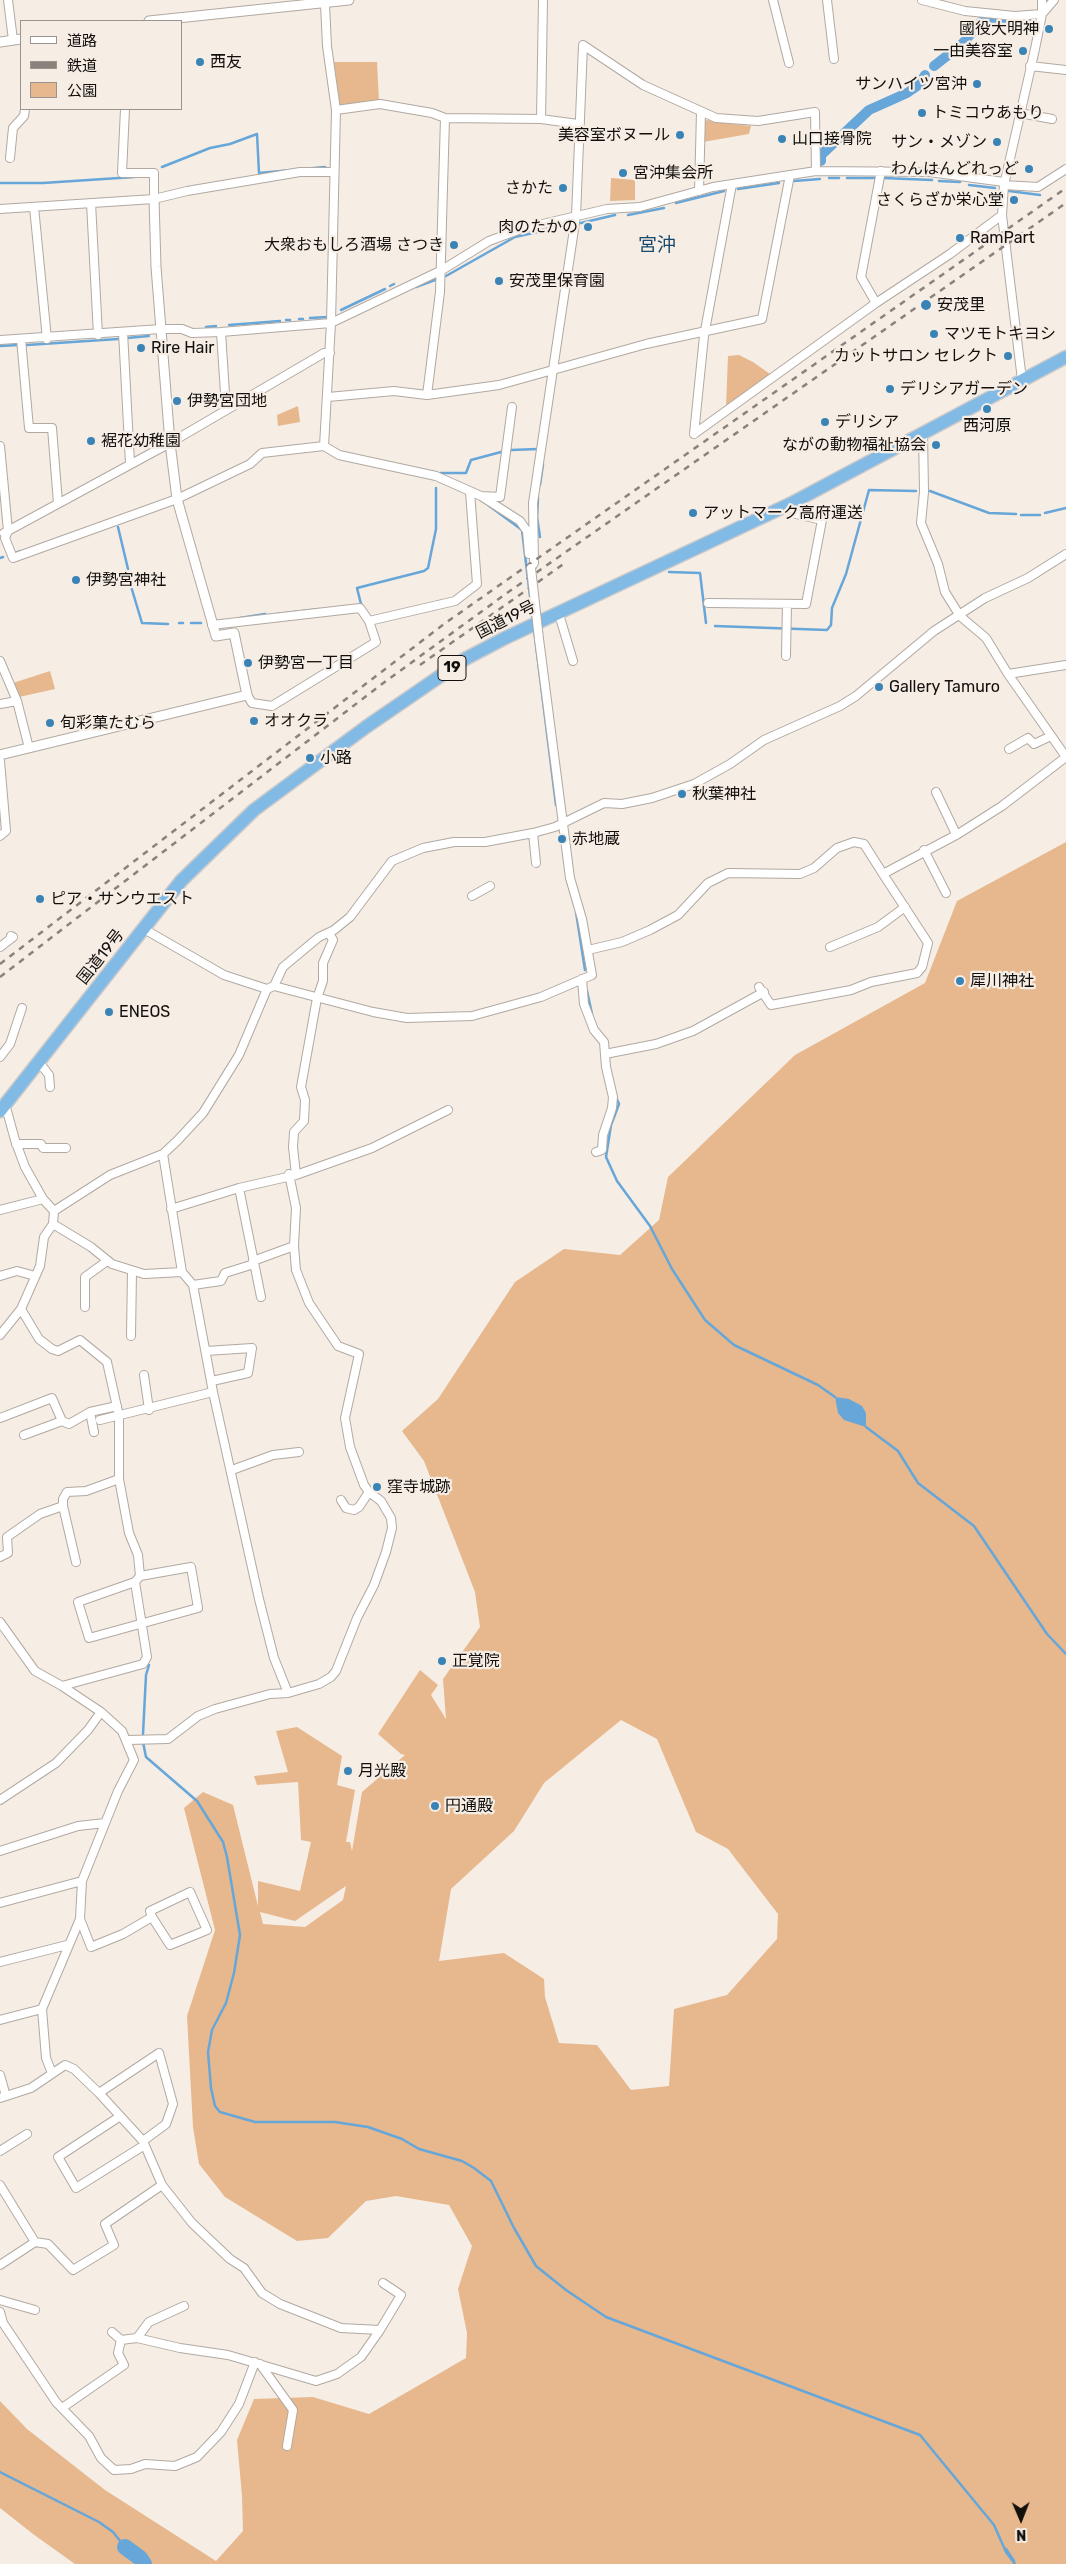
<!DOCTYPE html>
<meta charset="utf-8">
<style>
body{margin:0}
#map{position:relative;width:1066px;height:2564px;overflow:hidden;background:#f6ede5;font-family:Rubik,"Noto Sans JP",sans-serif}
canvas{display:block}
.legend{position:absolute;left:20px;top:20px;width:162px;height:90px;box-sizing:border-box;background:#f6ede5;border:1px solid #9b948e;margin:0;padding:6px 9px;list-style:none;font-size:15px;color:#120f0c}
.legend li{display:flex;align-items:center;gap:10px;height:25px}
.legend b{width:25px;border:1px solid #9b948e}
.north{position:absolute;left:996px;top:2494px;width:50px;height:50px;-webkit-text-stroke:4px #f6ede5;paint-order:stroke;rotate:179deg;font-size:14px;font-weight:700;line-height:20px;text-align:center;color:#120f0c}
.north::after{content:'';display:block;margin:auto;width:18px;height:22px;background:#120f0c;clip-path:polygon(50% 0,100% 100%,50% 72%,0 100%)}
</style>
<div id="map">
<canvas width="1066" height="2564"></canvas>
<ul class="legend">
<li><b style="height:6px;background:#fff"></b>道路</li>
<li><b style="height:6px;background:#89827d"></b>鉄道</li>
<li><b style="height:14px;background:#e7b88d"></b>公園</li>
</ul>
<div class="north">N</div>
</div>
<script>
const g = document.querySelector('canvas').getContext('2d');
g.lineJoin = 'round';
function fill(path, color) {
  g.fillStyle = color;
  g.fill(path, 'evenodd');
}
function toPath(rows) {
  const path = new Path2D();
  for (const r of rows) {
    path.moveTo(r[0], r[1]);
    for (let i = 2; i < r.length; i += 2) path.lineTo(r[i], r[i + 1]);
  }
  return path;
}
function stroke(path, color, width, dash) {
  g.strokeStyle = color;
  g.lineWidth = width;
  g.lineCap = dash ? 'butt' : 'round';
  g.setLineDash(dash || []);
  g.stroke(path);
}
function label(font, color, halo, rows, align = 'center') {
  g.font = font + ' Rubik,"Noto Sans JP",sans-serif';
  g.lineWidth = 4.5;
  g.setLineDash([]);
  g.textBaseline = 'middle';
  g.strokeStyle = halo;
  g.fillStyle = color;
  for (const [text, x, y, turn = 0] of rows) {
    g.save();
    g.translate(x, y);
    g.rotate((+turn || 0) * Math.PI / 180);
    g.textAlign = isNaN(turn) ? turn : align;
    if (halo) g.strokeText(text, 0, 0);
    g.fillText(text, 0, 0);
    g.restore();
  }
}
fill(toPath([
 [334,62,377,62,379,101,340,106],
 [708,120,714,122,751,126,749,134,703,142,703,121],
 [611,178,635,180,635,200,610,201],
 [739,355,753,362,770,374,726,406,728,356],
 [298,406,300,422,278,426,277,415],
 [50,671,55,689,19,697,13,683],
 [1066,842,1066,2564,75,2564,33,2534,0,2508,0,2401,27,2429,105,2490,216,2561,243,2531,242,2496,237,2440,254,2399,313,2397,369,2414,466,2358,467,2333,458,2289,472,2246,449,2205,396,2196,366,2201,328,2238,297,2241,225,2197,199,2164,193,2127,187,2016,215,1930,184,1808,203,1792,233,1805,258,1906,258,1881,300,1891,311,1842,301,1840,298,1782,257,1785,254,1776,288,1772,276,1731,297,1727,342,1756,337,1785,355,1790,346,1842,350,1842,352,1851,362,1792,405,1755,401,1754,378,1734,420,1670,438,1685,431,1695,446,1719,443,1679,480,1627,475,1592,424,1461,402,1431,438,1399,515,1282,564,1249,620,1255,659,1220,668,1177,795,1055,925,983,957,901],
 [621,1720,657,1739,696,1832,728,1849,778,1914,777,1939,727,1995,674,2009,669,2086,631,2090,597,2045,559,2043,545,1997,544,1979,504,1953,439,1961,451,1889,514,1831,544,1783],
 [346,1886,343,1900,305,1927,263,1924,260,1912,295,1921]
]), '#e7b88d');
fill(toPath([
 [835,1397,849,1399,862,1406,866,1413,866,1427,844,1420,838,1413]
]), '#66a6d8');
stroke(toPath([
 [162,167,210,148,230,144,257,134,259,173,325,167],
 [829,178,839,178],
 [847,178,875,178],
 [883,178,932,180],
 [794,181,820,179],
 [939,181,960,182],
 [0,183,43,183,134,177],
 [969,185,995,188],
 [738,189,779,183],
 [1009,191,1040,195],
 [676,203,724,191],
 [628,215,664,208],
 [581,223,615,215],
 [446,276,515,237,569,225],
 [390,286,394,284],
 [416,287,435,280],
 [341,310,385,289],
 [310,318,328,317],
 [299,319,303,319],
 [286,320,290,320],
 [229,325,280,321],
 [206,327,216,326],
 [127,338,149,336],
 [27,345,118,339],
 [0,346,18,345],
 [511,450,538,449],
 [441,473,466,473,471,460,501,452],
 [540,485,543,464],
 [930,491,989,513,1016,514],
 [538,498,537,517,540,537],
 [488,505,522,530,533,621],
 [1045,513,1066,508],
 [1021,515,1040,515],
 [118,527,128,569],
 [15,553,21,551],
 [0,558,3,557],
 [669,572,700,573,706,623],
 [130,583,142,623,168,624],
 [361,604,357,588,424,571,428,568,436,529,436,488],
 [277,614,320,609],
 [240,618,265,614],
 [179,623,183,623],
 [191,623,201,623],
 [715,626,827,630,831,625,832,608,846,574,869,490,916,491],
 [534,629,556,805],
 [576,912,585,970],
 [587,991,592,1014],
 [616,1097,619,1104,611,1125,606,1157,617,1181,650,1226,672,1269,705,1320,734,1345,818,1385,835,1397],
 [866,1427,898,1451,918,1483,974,1526,1047,1634,1066,1654],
 [143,1734,146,1675,149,1665],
 [143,1742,146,1757,197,1801,223,1842,227,1857,240,1935,234,1973,226,2003,212,2030,208,2052,211,2088,215,2106,220,2112,255,2122,335,2122,368,2127,402,2139,419,2149,462,2161,474,2168,491,2181,514,2228,536,2266,566,2290,606,2317,920,2435,994,2525,1006,2552,1015,2564],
 [0,2472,99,2522,113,2532,125,2547],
 [1006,2549,1014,2561]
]), '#66a6d8', 2.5);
stroke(toPath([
 [934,66,962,44,982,21,1034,20],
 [821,161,821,155,869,110,907,93,920,84,925,75]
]), '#66a6d8', 10);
stroke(toPath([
 [125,2547,140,2558,144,2564]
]), '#66a6d8', 16);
const minor = toPath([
 [8,0,13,40],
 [773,0,789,63],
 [827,0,834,59],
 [922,0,965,11,1015,16,1042,14,1054,0],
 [1030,66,1066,70],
 [125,109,122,173,154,173,154,199],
 [336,110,380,104,432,113,445,118,541,119,578,124],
 [1020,113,1052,119],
 [541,119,543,0],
 [10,158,13,128,24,116,25,109],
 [1004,185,1038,187,1066,169],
 [699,191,701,112],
 [91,203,98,335],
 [34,207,47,339],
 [0,209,154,199,187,191,300,172,334,172],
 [876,303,861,277,881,171],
 [123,332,130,463],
 [221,332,226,409],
 [21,339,29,428,52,428,58,503],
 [0,340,161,329,182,329,192,333,221,332,331,323,442,270,489,241,521,229,607,209,640,207,713,187,790,175,816,171,929,172,1004,182],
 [1022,380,1002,215,1004,185,1035,49,1042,14,1042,0],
 [427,395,440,292,445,118],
 [328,397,394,391,427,395,499,385,646,344,762,319,790,175],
 [923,432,924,492,921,523,938,564,945,592,960,616,986,638,1008,674,1066,665],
 [694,434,876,303,950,254,1002,215],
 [694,434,704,336,732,184],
 [0,446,8,531,5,538,13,558,177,499,250,464,262,453,324,446,339,455,436,476,481,496,520,521,527,531,529,554],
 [324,446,331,323,336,110,327,46,325,4],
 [481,496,500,497,512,407],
 [4,533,170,443,324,353,330,353],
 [531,568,534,563,533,503,576,216,583,45,643,85,716,118,758,121,815,112,816,171],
 [708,603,806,604,822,520,796,514,790,504],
 [558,611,573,661],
 [369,621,455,601,477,584,470,492],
 [212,625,360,608,369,621,376,642,272,706,252,703,247,695],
 [786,656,787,604],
 [0,661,17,701,29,748],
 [0,704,17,701],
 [1009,749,1028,738,1034,744,1051,736],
 [0,761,6,831,0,836],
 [936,792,956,834],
 [533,833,536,863],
 [924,850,946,893],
 [472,896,490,886],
 [144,929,224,975,267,989],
 [0,947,13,937,11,936],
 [830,947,878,927,905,907],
 [588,950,622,942,650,930,678,915,708,883,728,873,800,874,814,868,837,848,854,842,864,844,883,874,958,834,1002,806,1066,757,1008,674],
 [582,979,584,1004,594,1030,604,1042,606,1067,613,1097,612,1108,603,1135,602,1150,596,1152],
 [274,986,373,1012,407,1018,472,1016,541,997,592,975,582,919,570,878,539,639],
 [759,987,771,1005,851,990,871,982,917,973,922,967,928,943,883,874],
 [605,1054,656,1044,693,1031,764,992],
 [0,1057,10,1044,22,1008],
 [39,1062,49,1075,50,1087],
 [0,1110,7,1111,15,1140,25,1167,43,1199,54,1211,53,1224,44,1237,40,1266,21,1309,0,1335],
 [16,1144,41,1144,43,1148,66,1148],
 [163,1154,182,1272,193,1285,213,1392,259,1599,274,1658,288,1693],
 [296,1175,293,1147,294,1132,304,1121,305,1100,301,1087,317,998,323,981,323,963,333,940,329,933],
 [239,1188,261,1297],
 [171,1209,239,1188,296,1175,372,1148,448,1110],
 [0,1210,43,1199],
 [54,1211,110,1175,163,1154,177,1141,203,1113,239,1055,267,989,274,986,283,967,319,937,334,930,350,917,392,861,423,848,454,842,485,842,533,833,555,827,604,803,622,804,652,798,694,784,730,764,764,740,840,706,856,696,934,631,985,598,1028,578,1066,554],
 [53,1224,91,1247,112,1264,144,1274,182,1272],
 [253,1261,294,1246],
 [0,1276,17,1271,35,1276],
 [193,1285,221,1281,225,1273,254,1264],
 [85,1307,85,1277,107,1261],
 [21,1309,39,1339,52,1349,58,1351,80,1340,107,1362,119,1416,119,1479,129,1533,138,1555,140,1576],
 [131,1336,132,1271],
 [206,1351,252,1348,248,1373,212,1381],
 [144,1375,149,1410],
 [90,1412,94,1432],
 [0,1418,52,1398,62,1421,69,1424,90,1412,117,1406],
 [100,1420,213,1392],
 [24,1435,62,1421],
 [232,1470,273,1455,299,1452],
 [341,1500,346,1508,354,1510,359,1507,369,1492],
 [63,1506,76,1562],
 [0,1557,8,1553,7,1537,40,1514,63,1506,63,1499,67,1492,86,1491,119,1479],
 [191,1567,198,1608,89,1638,78,1602,135,1582,140,1576,191,1567],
 [0,1622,35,1671,62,1686,101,1712,122,1731,134,1760,118,1791,82,1881,80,1919,42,2009,46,2058,52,2073],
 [62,1686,143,1664,147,1657,135,1582],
 [128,1740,168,1739,198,1716,215,1709,270,1694,288,1693,319,1684,331,1677,336,1671,357,1618,374,1585,386,1552,392,1528,391,1518,381,1501,369,1492,364,1485,350,1447,345,1418,359,1354,338,1346,309,1303,296,1270,294,1246,296,1208,289,1174],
 [0,1800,56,1763,88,1730,101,1712],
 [0,1851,78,1826,105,1823],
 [0,1903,82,1881],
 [80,1919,91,1947,123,1934,152,1917,150,1911,190,1892,207,1930,170,1945,152,1917],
 [0,1962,67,1945],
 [0,2020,42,2009],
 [0,2075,6,2096],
 [99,2093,159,2053,173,2104,166,2124,143,2141],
 [0,2098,31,2088,65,2065,74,2069,99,2093,143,2141,162,2185,192,2223,230,2259,244,2268,262,2293,280,2304,341,2328,380,2330,361,2357,337,2374,316,2381,228,2355,180,2348,137,2338,121,2340,112,2332],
 [119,2117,58,2157,76,2188,143,2146],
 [0,2151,27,2134],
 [0,2185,35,2242,48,2244,73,2270,114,2245,105,2224,162,2185],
 [0,2265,35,2242],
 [0,2300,35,2310],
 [0,2312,3,2323,56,2402,89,2436,101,2458,114,2470,131,2469,145,2464,175,2466,197,2457,221,2432,239,2404,255,2362],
 [380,2330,401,2295,383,2283],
 [137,2338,149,2322,184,2306],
 [260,2364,293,2410,287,2446],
 [62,2408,124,2365,118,2353,121,2340]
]);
const tertiary = toPath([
 [149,21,349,0],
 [0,42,21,39],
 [0,755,247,695,234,633,216,636,177,499,170,443,156,267,154,199]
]);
const trunk = toPath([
 [0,1111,181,881,254,810,366,727,465,659,505,638,790,504,1066,357]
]);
stroke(minor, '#b1a9a2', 10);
stroke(tertiary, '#b1a9a2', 11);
stroke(trunk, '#cbcaca', 15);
stroke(minor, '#fff', 8);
stroke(tertiary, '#fff', 9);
stroke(trunk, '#82bae6', 12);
stroke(toPath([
 [420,665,565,563],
 [0,964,444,624,1066,188],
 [0,977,382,684,507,593,1066,203]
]), '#89827d', 2.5, [6, 6]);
const minorBridge = toPath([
 [531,568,539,639]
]);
stroke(minorBridge, '#b1a9a2', 10, []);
stroke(minorBridge, '#fff', 8);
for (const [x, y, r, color] of [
 [1049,29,5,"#3a83b7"],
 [1023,51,5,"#3a83b7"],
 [200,62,5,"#3a83b7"],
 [977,84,5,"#3a83b7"],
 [922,113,5,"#3a83b7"],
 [680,135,5,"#3a83b7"],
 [782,139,5,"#3a83b7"],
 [997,142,5,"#3a83b7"],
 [1029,169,5,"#3a83b7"],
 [623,173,5,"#3a83b7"],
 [563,188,5,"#3a83b7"],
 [1014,200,5,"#3a83b7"],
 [588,227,5,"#3a83b7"],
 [960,238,5,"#3a83b7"],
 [454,245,5,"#3a83b7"],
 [499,281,5,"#3a83b7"],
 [926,305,6,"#3a83b7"],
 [934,334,5,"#3a83b7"],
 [141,348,5,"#3a83b7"],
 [1008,356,5,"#3a83b7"],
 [890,389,5,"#3a83b7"],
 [177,401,5,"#3a83b7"],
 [987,409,5,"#3a83b7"],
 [825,422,5,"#3a83b7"],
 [91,441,5,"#3a83b7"],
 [936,445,5,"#3a83b7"],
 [693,513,5,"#3a83b7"],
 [76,580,5,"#3a83b7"],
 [248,663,5,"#3a83b7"],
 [879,687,5,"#3a83b7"],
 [254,721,5,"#3a83b7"],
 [50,723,5,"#3a83b7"],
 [310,758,5,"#3a83b7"],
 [682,794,5,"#3a83b7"],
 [562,839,5,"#3a83b7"],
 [40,899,5,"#3a83b7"],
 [960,981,5,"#3a83b7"],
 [109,1012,5,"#3a83b7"],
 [377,1487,5,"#3a83b7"],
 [442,1661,5,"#3a83b7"],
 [348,1771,5,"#3a83b7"],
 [435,1806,5,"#3a83b7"]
]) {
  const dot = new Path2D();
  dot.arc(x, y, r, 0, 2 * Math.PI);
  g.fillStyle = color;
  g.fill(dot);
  stroke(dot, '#f6ede5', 2);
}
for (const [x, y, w] of [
 [452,668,28]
]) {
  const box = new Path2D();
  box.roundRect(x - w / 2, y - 12.5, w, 25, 4);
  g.fillStyle = '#f6ede5';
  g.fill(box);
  stroke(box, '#120f0c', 1);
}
label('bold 15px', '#120f0c', null, [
 ["19",452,668]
]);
label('16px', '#120f0c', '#f6ede5', [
 ["國役大明神",1039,29,"right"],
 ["一由美容室",1013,51,"right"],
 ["西友",210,62],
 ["サンハイツ宮沖",967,84,"right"],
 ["トミコウあもり",932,113],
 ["美容室ボヌール",670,135,"right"],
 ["山口接骨院",792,139],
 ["サン・メゾン",987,142,"right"],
 ["わんはんどれっど",1019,169,"right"],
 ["宮沖集会所",633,173],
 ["さかた",553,188,"right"],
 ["さくらざか栄心堂",1004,200,"right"],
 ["肉のたかの",578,227,"right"],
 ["RamPart",970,238],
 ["大衆おもしろ酒場 さつき",444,245,"right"],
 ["安茂里保育園",509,281],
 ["安茂里",937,305],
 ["マツモトキヨシ",944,334],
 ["Rire Hair",151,348],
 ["カットサロン セレクト",998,356,"right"],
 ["デリシアガーデン",900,389],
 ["伊勢宮団地",187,401],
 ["デリシア",835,422],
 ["西河原",987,426,"center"],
 ["裾花幼稚園",101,441],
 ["ながの動物福祉協会",926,445,"right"],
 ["アットマーク高府運送",703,513],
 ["伊勢宮神社",86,580],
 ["伊勢宮一丁目",258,663],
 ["Gallery Tamuro",889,687],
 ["オオクラ",264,721],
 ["旬彩菓たむら",60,723],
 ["小路",320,758],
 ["秋葉神社",692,794],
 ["赤地蔵",572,839],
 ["ピア・サンウエスト",50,899],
 ["犀川神社",970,981],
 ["ENEOS",119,1012],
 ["窪寺城跡",387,1487],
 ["正覚院",452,1661],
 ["月光殿",358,1771],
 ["円通殿",445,1806]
], 'left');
label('16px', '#120f0c', '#f6ede5', [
 ["国道19号",506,620,-27],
 ["国道19号",101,957,-52]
]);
label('19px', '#174a6e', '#f6ede5', [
 ["宮沖",657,246]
]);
</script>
